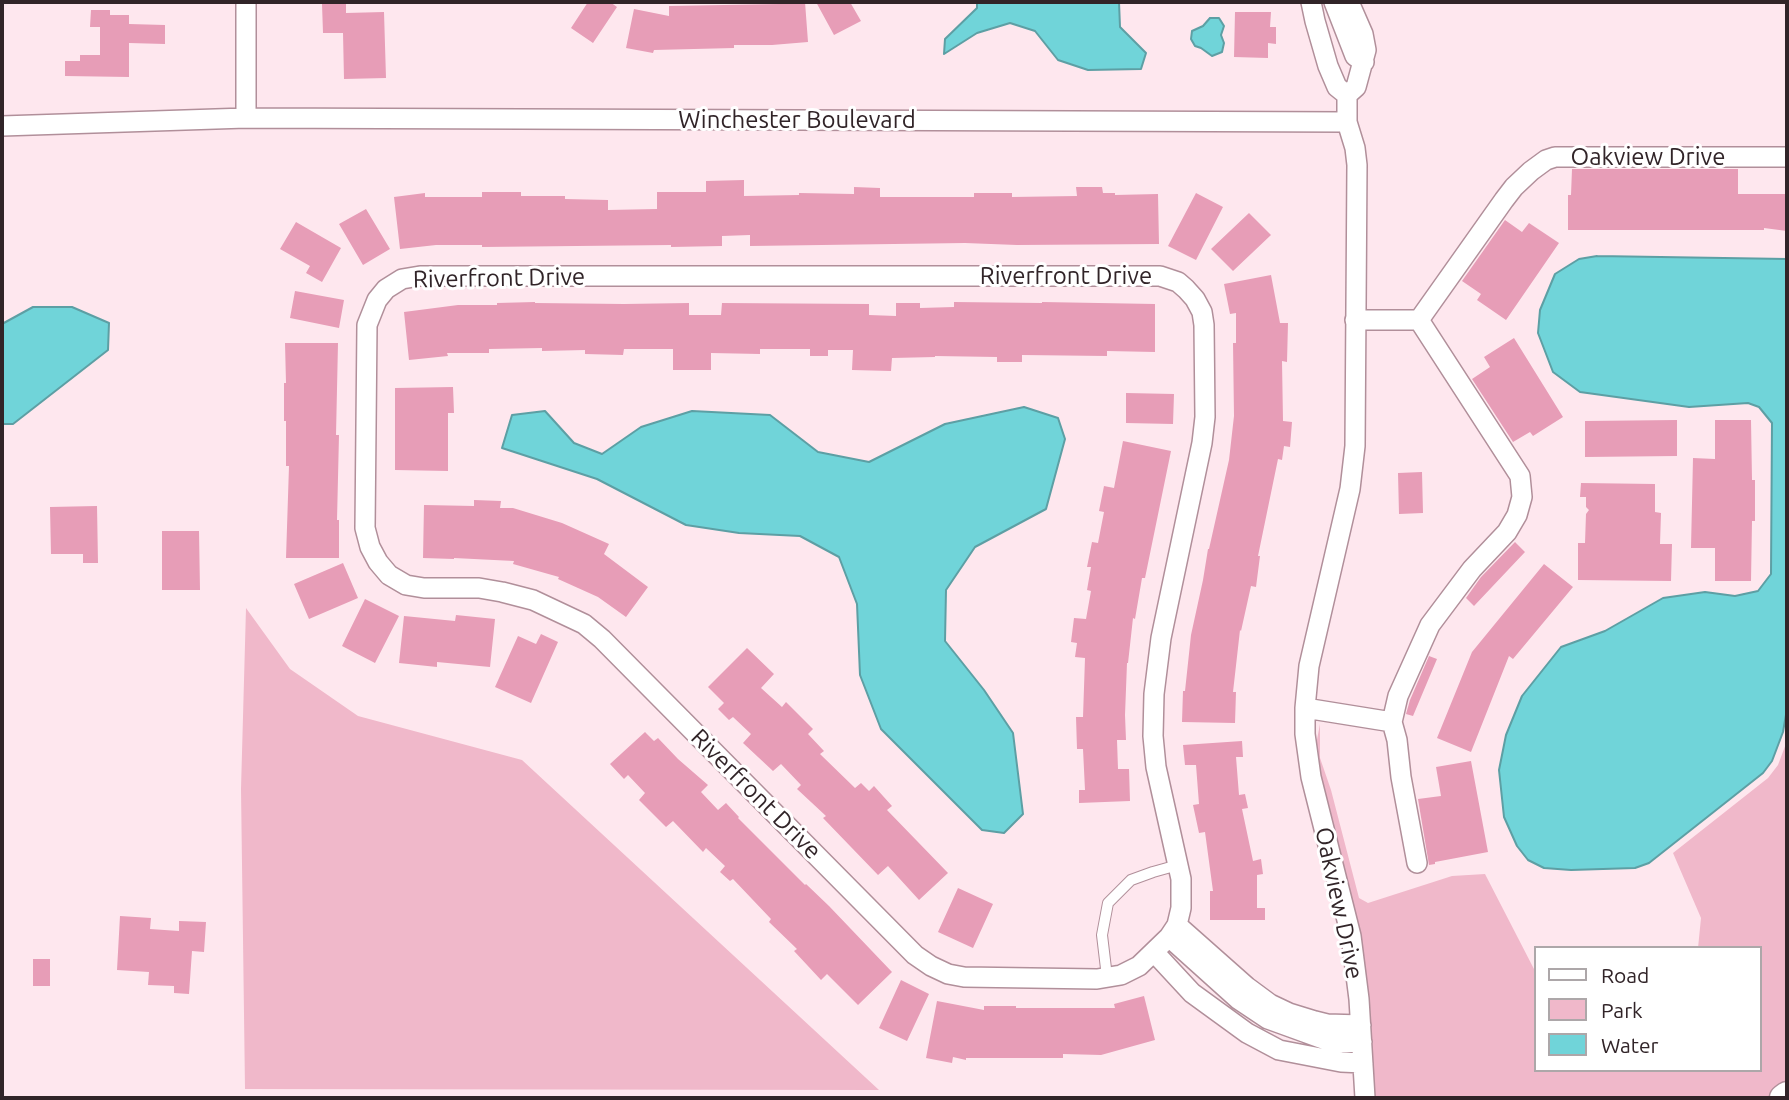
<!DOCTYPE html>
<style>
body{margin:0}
#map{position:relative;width:1789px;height:1100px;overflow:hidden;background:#fee7ee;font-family:Ubuntu,sans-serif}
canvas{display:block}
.frame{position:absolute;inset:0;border:4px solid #312428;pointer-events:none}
.legend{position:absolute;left:1534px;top:946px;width:228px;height:126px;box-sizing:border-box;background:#fff;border:2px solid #ada7a9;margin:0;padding:9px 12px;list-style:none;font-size:21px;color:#312428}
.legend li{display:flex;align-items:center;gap:14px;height:35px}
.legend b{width:35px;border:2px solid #ada7a9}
</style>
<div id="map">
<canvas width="1789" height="1100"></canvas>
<div class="frame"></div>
<ul class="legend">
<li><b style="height:9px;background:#fff"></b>Road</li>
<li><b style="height:19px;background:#f0b8ca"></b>Park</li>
<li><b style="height:19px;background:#70d4d9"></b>Water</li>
</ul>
</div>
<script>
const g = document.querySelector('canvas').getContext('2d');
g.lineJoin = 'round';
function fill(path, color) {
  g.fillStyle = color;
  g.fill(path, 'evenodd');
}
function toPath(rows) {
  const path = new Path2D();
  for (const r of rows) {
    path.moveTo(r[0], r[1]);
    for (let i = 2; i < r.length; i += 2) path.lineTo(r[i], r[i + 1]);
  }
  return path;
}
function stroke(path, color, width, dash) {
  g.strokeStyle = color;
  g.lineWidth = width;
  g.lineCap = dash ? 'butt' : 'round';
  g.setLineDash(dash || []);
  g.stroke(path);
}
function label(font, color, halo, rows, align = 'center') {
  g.font = font + ' Ubuntu,sans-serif';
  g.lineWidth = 6;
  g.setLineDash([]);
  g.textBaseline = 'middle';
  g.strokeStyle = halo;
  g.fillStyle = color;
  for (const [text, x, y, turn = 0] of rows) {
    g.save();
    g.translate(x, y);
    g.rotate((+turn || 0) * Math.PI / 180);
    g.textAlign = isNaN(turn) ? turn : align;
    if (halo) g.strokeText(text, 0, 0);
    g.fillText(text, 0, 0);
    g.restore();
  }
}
fill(toPath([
 [246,608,290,669,358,716,522,760,879,1090,245,1089,241,789],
 [1320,724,1320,758,1331,790,1359,898,1368,903,1452,876,1485,874,1535,971,1535,1070,1759,1070,1759,948,1698,948,1701,918,1673,853,1768,778,1778,765,1787,741,1787,1084,1768,1098,1373,1098,1315,750]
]), '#f0b8ca');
const water = toPath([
 [977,2,1119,2,1120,27,1146,53,1141,69,1088,70,1058,60,1035,31,1010,23,977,33,944,54,945,39,977,8,977,2],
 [1210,18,1219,18,1224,26,1221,35,1224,43,1222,52,1212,56,1201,48,1195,46,1191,39,1192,31,1203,26,1210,18],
 [1597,256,1787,259,1787,709,1783,732,1772,761,1763,773,1649,863,1635,868,1571,870,1544,868,1528,860,1517,846,1504,817,1499,770,1506,735,1522,696,1561,647,1605,631,1663,598,1705,592,1735,596,1758,591,1771,574,1772,423,1759,407,1748,403,1689,407,1580,392,1553,372,1538,333,1540,310,1555,274,1579,259,1597,256],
 [33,307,72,307,109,323,108,350,13,424,2,424,2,324,33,307],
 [1024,407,1058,418,1065,439,1046,509,975,547,946,590,945,641,984,690,1013,733,1023,814,1004,833,982,830,881,729,860,675,857,604,839,557,800,536,739,533,686,525,597,479,502,448,512,415,545,411,574,443,602,454,641,427,692,411,770,415,818,452,869,462,945,424,1024,407]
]);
fill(water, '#70d4d9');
stroke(water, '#5d9fa4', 2);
fill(toPath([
 [588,2,610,2,617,7,593,43,571,28],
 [779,2,805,2,808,42,772,45,734,45,734,48,654,50,653,53,626,48,634,9,669,16,669,6,779,4],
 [816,2,850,2,861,21,834,35],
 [346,3,346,13,384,12,386,78,344,79,343,33,323,33,322,4],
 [91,10,110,10,110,15,129,15,129,24,165,25,165,44,129,43,129,77,65,76,65,61,80,61,80,55,100,55,100,27,90,27],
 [1235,12,1271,12,1270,27,1276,27,1276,44,1268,43,1268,58,1234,57],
 [1572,169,1738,169,1738,194,1787,194,1787,231,1764,228,1764,230,1568,230,1568,195,1571,195],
 [744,180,744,196,799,195,799,193,854,194,854,187,880,188,880,197,974,197,974,193,1012,193,1012,197,1077,196,1076,187,1102,187,1103,193,1115,193,1115,195,1158,194,1159,244,1017,245,965,243,750,246,750,235,722,236,722,246,671,247,671,245,482,247,482,245,436,245,400,249,394,197,425,193,425,197,482,197,482,192,521,192,521,196,565,196,565,199,608,200,608,210,657,209,657,192,706,192,706,181],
 [1196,193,1223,207,1196,260,1168,246],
 [366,209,390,249,363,265,339,224],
 [1249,213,1271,235,1233,271,1211,249],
 [1505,220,1522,232,1529,223,1559,243,1506,320,1477,300,1481,294,1462,281],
 [296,222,341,248,322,282,306,273,310,266,280,249],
 [1271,275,1280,323,1288,323,1287,362,1282,361,1283,421,1292,422,1290,447,1284,446,1282,460,1278,459,1258,556,1260,556,1256,587,1251,586,1241,631,1240,630,1233,692,1236,692,1235,723,1182,722,1183,691,1185,691,1191,635,1203,580,1208,549,1209,549,1229,460,1234,416,1233,343,1236,343,1236,313,1230,314,1224,284],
 [295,291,344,300,339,328,290,318],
 [535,302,535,303,624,304,689,303,689,315,721,315,722,303,869,304,869,315,896,316,896,303,920,303,920,308,954,307,954,302,1042,303,1042,302,1155,304,1155,352,1107,351,1107,356,1022,355,1022,362,997,362,997,357,935,356,935,357,892,358,891,371,852,370,853,350,828,350,828,356,810,356,810,349,760,349,760,354,711,353,711,370,673,370,673,349,624,349,623,355,585,354,585,350,542,351,542,348,489,349,489,353,447,353,448,356,409,360,404,312,458,305,497,305,497,303],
 [1514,338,1563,417,1533,436,1530,432,1513,442,1472,379,1490,367,1484,357],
 [285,343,338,343,336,435,339,435,337,520,339,520,339,558,286,558,289,466,286,466,286,421,284,421,284,383,286,383],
 [453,387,454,413,448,413,448,471,395,470,395,388],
 [1126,393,1174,394,1173,424,1126,423],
 [1677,420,1677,456,1585,457,1585,421],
 [1715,420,1751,420,1752,480,1755,480,1755,521,1752,521,1751,581,1715,581,1715,548,1691,548,1693,458,1715,459],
 [1123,441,1171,451,1145,578,1142,578,1135,619,1133,618,1128,663,1127,663,1125,715,1126,740,1117,740,1118,769,1129,769,1130,801,1079,803,1079,790,1085,790,1083,749,1077,749,1076,717,1083,717,1085,658,1075,657,1077,643,1071,642,1074,618,1086,619,1091,591,1087,590,1091,567,1087,567,1092,542,1098,543,1104,512,1099,511,1104,486,1114,488],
 [1422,472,1423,513,1399,514,1398,473],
 [1581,483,1655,484,1655,512,1661,513,1660,544,1672,544,1671,581,1578,580,1578,543,1585,543,1586,514,1589,510,1586,507,1586,497,1580,497],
 [474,500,501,501,500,508,513,508,562,523,609,544,604,554,648,587,626,617,598,597,558,579,559,577,513,564,514,561,454,558,454,559,423,558,424,505,474,506],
 [97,506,98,563,83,563,83,554,51,554,50,507],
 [162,531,199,531,200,590,162,590],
 [1515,542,1525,552,1474,606,1466,598,1481,577],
 [343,563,358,598,309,619,294,584],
 [1544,564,1573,587,1513,659,1509,656,1471,752,1437,738,1472,652],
 [365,599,399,616,375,663,342,646],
 [456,615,495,619,490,667,437,662,437,667,399,663,404,616,455,621],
 [541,634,558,642,531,703,495,687,518,636,536,644],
 [747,648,774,674,761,688,782,707,786,702,813,729,808,734,824,751,820,754,855,788,861,783,869,791,874,786,892,806,887,810,948,873,919,900,888,866,878,875,823,818,826,816,797,789,801,785,781,764,773,771,743,743,751,734,733,717,729,720,718,709,724,703,708,687],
 [1429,656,1437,659,1413,716,1406,714,1410,700],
 [645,732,654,741,658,738,678,759,708,785,701,792,718,810,726,803,739,817,738,818,805,885,806,884,829,906,892,972,858,1005,827,974,821,980,794,951,797,949,769,922,771,919,733,879,730,881,720,872,725,866,706,848,703,852,673,821,666,827,639,800,645,793,628,775,624,779,610,764],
 [1242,741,1243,757,1236,757,1239,795,1245,794,1248,808,1242,809,1253,861,1261,859,1263,874,1257,875,1257,908,1265,908,1265,920,1210,920,1210,891,1213,891,1205,832,1199,833,1193,805,1199,804,1196,765,1185,765,1183,745],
 [1471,761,1488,852,1435,862,1435,864,1429,865,1418,799,1441,796,1436,767],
 [958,888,993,904,973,948,938,932],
 [120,916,151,918,150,929,179,931,179,921,206,922,204,952,192,951,189,994,174,993,174,986,148,985,149,972,117,970],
 [33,959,50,959,50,986,33,986],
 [901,980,929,994,907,1041,879,1028],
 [1144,996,1155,1040,1101,1055,1063,1054,1063,1058,966,1058,966,1060,953,1057,952,1063,926,1058,937,1001,984,1010,984,1006,1016,1006,1016,1008,1115,1008,1114,1004]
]), '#e79db7');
const service = toPath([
 [1107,977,1102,935,1108,903,1131,880,1153,872,1178,865]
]);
const minor = toPath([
 [246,2,246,118],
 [1311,2,1315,21,1328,66,1337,87,1347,95],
 [1334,2,1355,56,1364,62],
 [1349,2,1363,34,1366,50,1356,87,1347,95,1347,122,1355,148,1357,165,1355,446,1350,489,1309,666,1305,708,1305,734,1311,777,1351,936,1359,999,1365,1098],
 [2,126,246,118,1347,122],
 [420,276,1160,276,1178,282,1186,289,1195,299,1202,312,1204,325,1205,417,1202,443,1161,638,1154,694,1153,736,1156,767,1181,879,1181,908,1177,925,1169,937,1139,966,1121,975,1097,979,964,977,948,974,931,966,915,955,602,639,584,624,533,600,502,592,479,588,424,588,406,585,389,575,378,562,370,547,365,528,367,325,377,300,386,289,402,279,420,276],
 [1355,320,1419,320],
 [1419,320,1504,200,1514,187,1531,171,1546,160,1555,157,1787,157],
 [1305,708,1392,722],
 [1417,863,1401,777,1397,740,1392,722,1398,696,1430,625,1472,569,1507,532,1517,515,1522,497,1520,476,1419,320],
 [1177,925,1247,987,1270,1004,1289,1013,1315,1021,1327,1024,1361,1025],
 [1169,937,1238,999,1268,1019,1326,1040,1339,1043,1362,1042],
 [1154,952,1192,993,1247,1033,1279,1050,1341,1062,1363,1063]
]);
const secondary = toPath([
 [1783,1098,1787,1095]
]);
stroke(service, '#b18f9a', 12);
stroke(minor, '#b18f9a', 22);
stroke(secondary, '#b18f9a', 29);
stroke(service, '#fff', 10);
stroke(minor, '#fff', 19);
stroke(secondary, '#fff', 26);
label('24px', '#312428', '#fff', [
 ["Winchester Boulevard",797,120],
 ["Oakview Drive",1648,157],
 ["Riverfront Drive",1066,276],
 ["Riverfront Drive",499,278,-1],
 ["Riverfront Drive",756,794,45],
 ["Oakview Drive",1339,903,78]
]);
</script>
